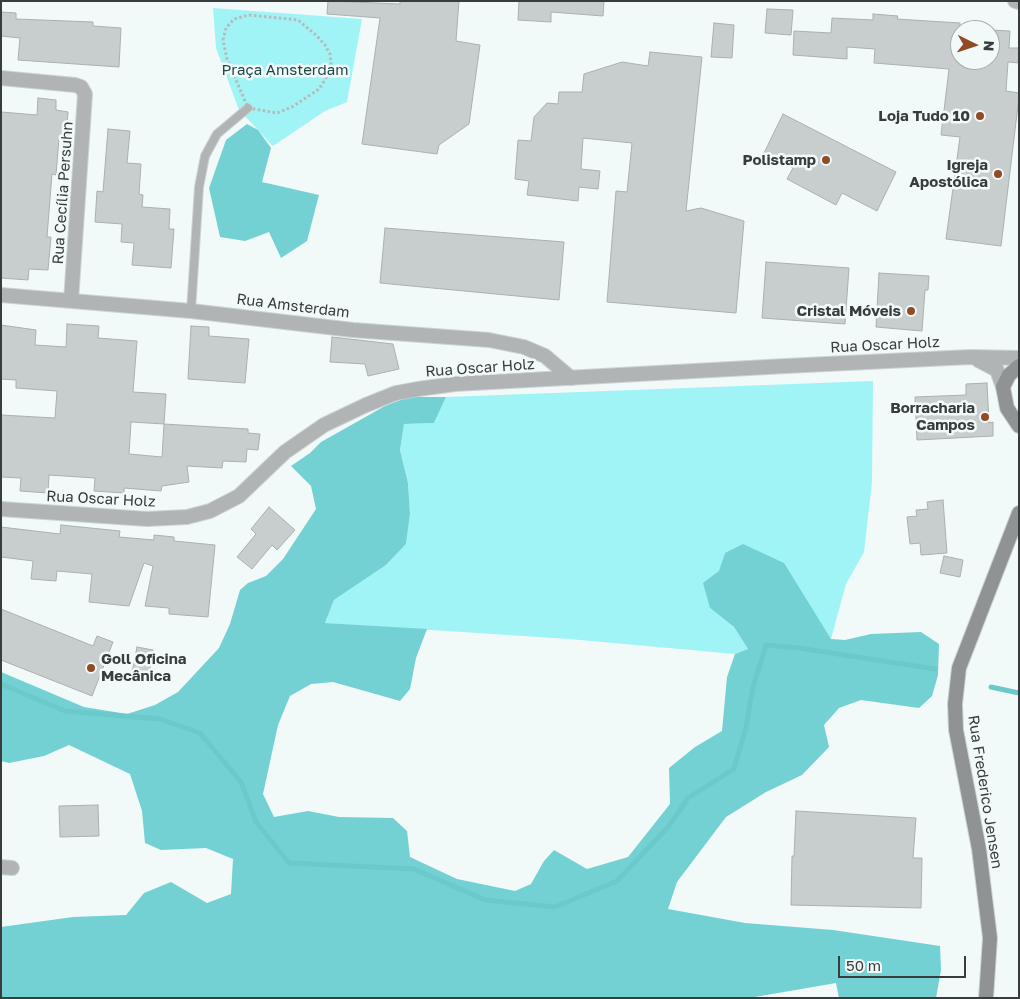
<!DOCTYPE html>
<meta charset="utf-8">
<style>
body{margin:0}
#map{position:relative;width:1020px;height:999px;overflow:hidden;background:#f2f9f9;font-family:"Golos Text",sans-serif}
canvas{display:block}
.frame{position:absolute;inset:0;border:2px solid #393c3c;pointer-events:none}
.north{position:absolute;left:950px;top:20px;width:50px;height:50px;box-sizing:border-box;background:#f2f9f9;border:1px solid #a8adad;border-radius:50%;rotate:94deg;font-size:14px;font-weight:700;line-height:20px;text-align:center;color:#393c3c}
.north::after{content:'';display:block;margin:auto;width:18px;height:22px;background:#924c25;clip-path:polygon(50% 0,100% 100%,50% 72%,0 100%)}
.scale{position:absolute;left:838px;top:956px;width:128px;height:22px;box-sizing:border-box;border:2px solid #393c3c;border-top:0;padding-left:6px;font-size:15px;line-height:18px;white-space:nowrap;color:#393c3c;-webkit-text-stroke:4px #f2f9f9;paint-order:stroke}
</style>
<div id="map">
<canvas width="1020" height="999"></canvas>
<div class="frame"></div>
<div class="north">N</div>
<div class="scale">50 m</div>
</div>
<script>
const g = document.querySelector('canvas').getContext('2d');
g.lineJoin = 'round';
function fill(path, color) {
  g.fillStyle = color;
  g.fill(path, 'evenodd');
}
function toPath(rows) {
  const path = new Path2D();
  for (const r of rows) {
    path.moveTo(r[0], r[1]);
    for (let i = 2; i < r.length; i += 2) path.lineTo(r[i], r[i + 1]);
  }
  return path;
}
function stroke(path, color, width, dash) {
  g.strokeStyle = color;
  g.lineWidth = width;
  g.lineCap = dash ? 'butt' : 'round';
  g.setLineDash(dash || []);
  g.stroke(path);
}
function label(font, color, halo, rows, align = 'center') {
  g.font = font + ' "Golos Text",sans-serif';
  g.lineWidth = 5;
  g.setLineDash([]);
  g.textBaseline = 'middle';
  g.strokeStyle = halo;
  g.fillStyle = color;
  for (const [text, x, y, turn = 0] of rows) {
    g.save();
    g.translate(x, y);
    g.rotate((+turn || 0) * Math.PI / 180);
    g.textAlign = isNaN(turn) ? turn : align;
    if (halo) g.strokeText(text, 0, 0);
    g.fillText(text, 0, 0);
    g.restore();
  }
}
fill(toPath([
 [213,8,362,19,347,102,325,111,273,146,239,110,216,48],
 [873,381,872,482,864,552,846,584,831,639,815,615,725,553,710,608,734,627,748,649,735,654,569,639,325,623,334,600,386,565,406,544,410,514,408,483,400,450,404,424,434,423,446,397]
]), '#a0f4f6');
fill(toPath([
 [247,124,258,130,271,148,262,182,319,195,307,241,281,258,269,232,245,241,220,237,209,188,226,140],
 [408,397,446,397,434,423,404,424,400,450,408,483,410,514,406,544,386,565,334,600,325,623,427,629,416,658,410,689,400,701,333,682,311,684,290,696,278,725,263,794,274,817,308,811,339,817,393,818,407,831,410,857,457,879,515,891,531,884,544,861,554,850,587,869,628,857,670,804,669,768,695,747,722,731,727,677,735,654,748,649,734,627,710,608,703,583,719,571,725,553,743,544,784,563,831,639,845,640,871,634,921,632,939,644,938,675,932,696,919,708,861,700,839,708,824,725,829,747,802,775,766,792,726,817,677,882,668,909,745,923,833,930,940,946,941,970,936,998,839,998,836,983,749,998,1,998,1,927,73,917,126,915,144,893,171,882,207,903,231,894,233,859,206,848,161,850,145,843,142,811,130,774,69,745,44,756,9,763,1,761,1,672,84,707,127,714,155,705,178,692,219,648,230,624,240,590,248,583,266,576,283,559,316,509,311,486,291,466,310,453,321,442,385,406]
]), '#73d1d3');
stroke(toPath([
 [1,684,65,711,160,719,200,733,241,782,256,822,289,863,414,869,485,900,555,907,617,881,669,826,688,798,734,769,746,727,753,687,766,645,799,648,935,669],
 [991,687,1019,693]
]), '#6bc9cb', 5);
const building = toPath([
 [328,1,400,4,400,1,459,1,456,41,480,45,469,124,439,145,437,154,362,144,380,18,327,14,328,1],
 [519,1,604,1,603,16,551,12,551,22,518,20,519,1],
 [767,9,793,10,791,35,765,33,767,9],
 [1,12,16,13,16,19,93,22,93,26,121,28,119,67,18,60,20,38,1,36,1,12],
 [873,14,898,16,897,19,960,23,960,60,990,60,990,30,1010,31,1009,48,1019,48,1019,63,1008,62,1006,91,1019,93,1019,97,1001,246,946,239,960,137,941,135,949,69,874,63,875,49,847,47,847,59,793,55,794,31,831,33,832,18,873,20,873,14],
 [714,23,734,25,732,58,711,57,714,23],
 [650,52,702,57,686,211,701,208,744,221,736,313,607,302,616,191,627,192,632,143,583,138,581,169,600,171,598,189,579,187,578,201,527,195,529,181,515,179,518,140,531,141,534,117,547,103,558,104,559,92,582,92,584,74,622,62,648,66,650,52],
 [38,98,56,100,56,110,68,112,66,138,59,138,56,175,52,174,47,237,51,237,48,270,29,269,28,280,1,278,1,112,37,115,38,98],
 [783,114,896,172,877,211,842,193,836,205,787,179,793,168,764,153,783,114],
 [108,129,130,131,127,163,141,164,139,194,143,195,142,207,170,209,169,229,174,229,171,268,132,265,134,243,121,242,122,224,95,222,97,191,103,192,108,129],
 [385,228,564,242,559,300,380,283,385,228],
 [766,262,849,268,845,324,762,318,766,262],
 [879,273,929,276,928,290,925,290,922,331,876,327,879,273],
 [67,324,99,326,98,338,137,341,133,392,166,394,164,424,248,429,248,433,260,434,258,450,247,449,246,462,223,461,222,468,187,466,189,482,162,486,161,491,124,488,124,493,94,491,95,478,49,475,48,493,20,491,21,478,1,477,1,415,55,418,57,391,16,388,16,380,1,379,1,325,36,330,35,345,66,347,67,324],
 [131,422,164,424,162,457,129,454,131,422],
 [191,326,209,327,209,336,249,339,245,383,188,379,191,326],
 [332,337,393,344,399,369,368,376,365,364,330,362,332,337],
 [987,383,989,423,993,422,993,436,917,440,915,397,966,395,966,384,987,383],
 [943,500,947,553,921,555,920,543,910,544,907,517,917,516,916,510,928,509,927,502,943,500],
 [269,507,295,530,277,550,272,545,252,569,237,557,256,534,251,529,269,507],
 [61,525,120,531,119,537,154,540,154,535,174,537,174,541,215,545,208,617,169,614,169,608,145,606,153,566,144,563,129,606,89,602,92,574,57,571,56,581,31,579,33,561,1,557,1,527,60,534,61,525],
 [944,556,963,560,960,577,940,573,944,556],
 [1,609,93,646,97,636,113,642,92,696,1,660,1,609],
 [137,647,153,650,148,681,131,678,137,647],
 [98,805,99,836,60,837,59,806,98,805],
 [796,811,916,818,913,858,922,858,921,908,791,905,792,856,794,856,796,811]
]);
fill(building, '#c8cece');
stroke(building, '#aab0b0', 1);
const service = toPath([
 [191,311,199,187,205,156,217,134,248,108]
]);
const minor = toPath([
 [1,78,75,85,81,87,85,94,71,301],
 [1,295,191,311,353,330,489,340,524,347,545,356,571,378],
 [1,867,12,868]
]);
const tertiary = toPath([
 [1015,1,1019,2],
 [978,360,997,370,1003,387],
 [1,509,147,519,187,517,210,511,239,496,285,452,324,425,366,405,396,393,418,389,455,384,786,366,970,357,1019,358]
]);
const secondary = toPath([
 [1019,366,1009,375,1003,387,1007,408,1019,426],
 [986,998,990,938,979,849,956,730,955,704,959,668,1019,513]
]);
stroke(service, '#cdd3d3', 10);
stroke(minor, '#cdd3d3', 16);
stroke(tertiary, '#cdd3d3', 16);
stroke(secondary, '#cdd3d3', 16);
stroke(toPath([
 [249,15,298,20,316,35,325,45,330,54,331,64,325,80,319,89,292,107,277,113,248,108,227,59,223,40,226,28,234,19,249,15]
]), '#b5bbbb', 3, [2.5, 2.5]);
stroke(service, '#b1b4b4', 8);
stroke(minor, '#b1b4b4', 14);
stroke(tertiary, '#b1b4b4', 14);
stroke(secondary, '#8f9393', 14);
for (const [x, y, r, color] of [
 [980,116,5,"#924c25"],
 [826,160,5,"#924c25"],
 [998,174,5,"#924c25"],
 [911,311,5,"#924c25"],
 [985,417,5,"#924c25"],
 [91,668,5,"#924c25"]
]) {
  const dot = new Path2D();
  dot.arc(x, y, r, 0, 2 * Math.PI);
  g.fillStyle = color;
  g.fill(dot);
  stroke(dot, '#f2f9f9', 2);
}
label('15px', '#1d4849', '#f2f9f9', [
 ["Praça Amsterdam",285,70]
]);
label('bold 15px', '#393c3c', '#f2f9f9', [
 ["Loja Tudo 10",970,116],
 ["Polistamp",816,160],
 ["Igreja",988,165],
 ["Apostólica",988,182],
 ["Cristal Móveis",901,311],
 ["Borracharia",975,408],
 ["Campos",975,425],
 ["Goll Oficina",101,659,"left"],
 ["Mecânica",101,676,"left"]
], 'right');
label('15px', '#393c3c', '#f2f9f9', [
 ["Rua Cecília Persuhn",63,193,-86],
 ["Rua Amsterdam",293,306,7],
 ["Rua Oscar Holz",885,345,-3],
 ["Rua Oscar Holz",480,368,-4],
 ["Rua Oscar Holz",101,499,3],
 ["Rua Frederico Jensen",985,792,81]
]);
</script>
